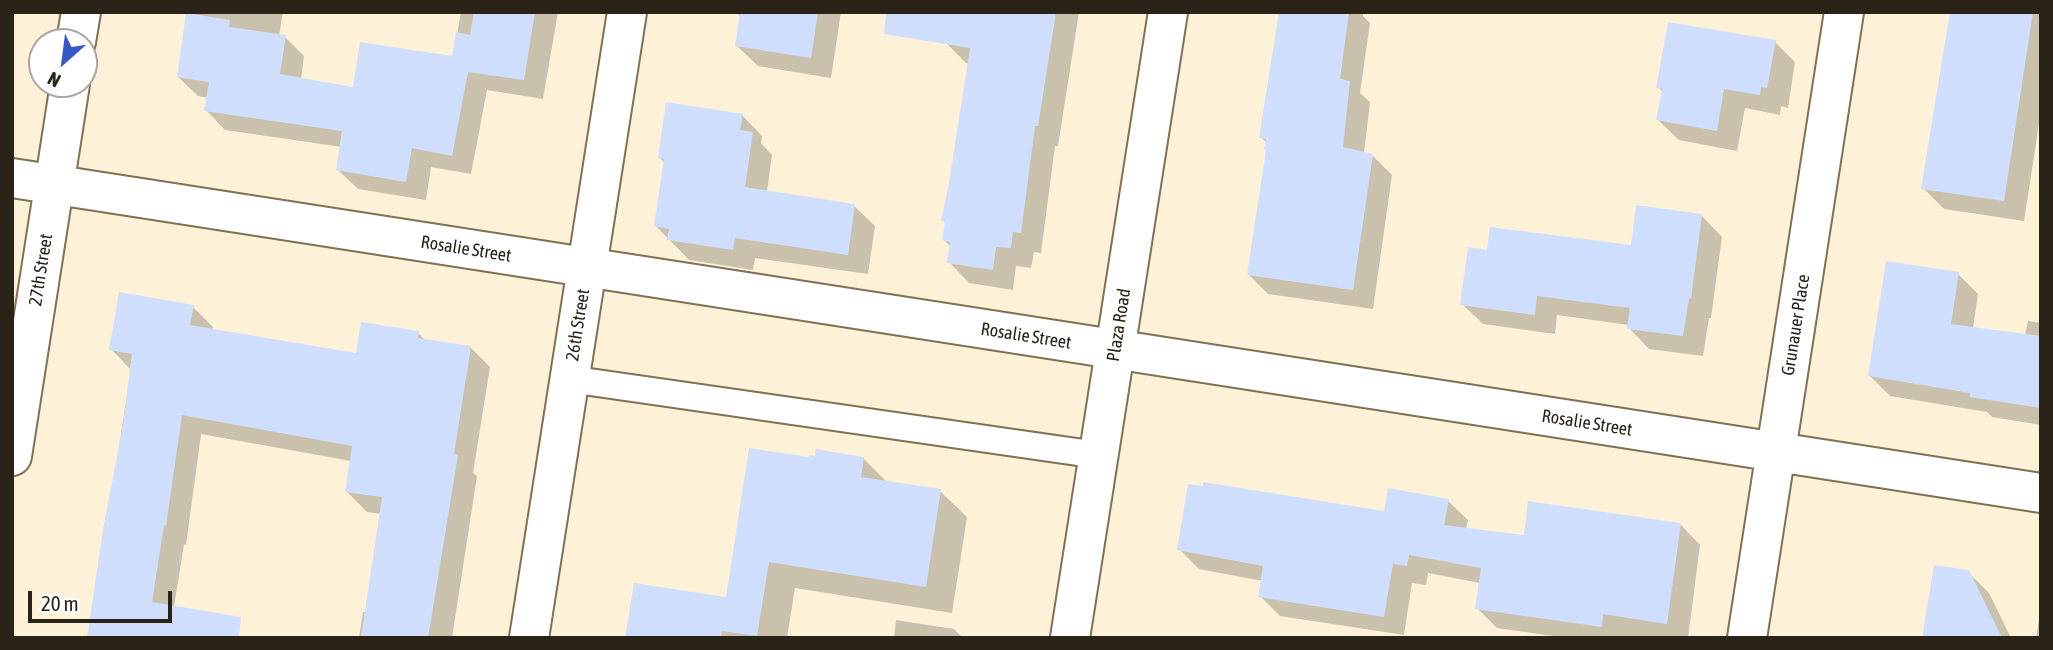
<!DOCTYPE html>
<style>
body{margin:0}
#map{position:relative;width:2053px;height:650px;overflow:hidden;background:#fdf2d8;font-family:"Asap Condensed",sans-serif}
canvas{display:block}
.frame{position:absolute;inset:0;border:14px solid #2a2418;pointer-events:none}
.north{position:absolute;left:28px;top:28px;width:70px;height:70px;box-sizing:border-box;background:#fff;border:2px solid #aaa7a3;border-radius:50%;rotate:208deg;font-size:19px;font-weight:700;line-height:28px;text-align:center;color:#2a2418}
.north::after{content:'';display:block;margin:auto;width:24px;height:32px;background:#3559c9;clip-path:polygon(50% 0,100% 100%,50% 72%,0 100%)}
.scale{position:absolute;left:28px;top:591px;width:144px;height:32px;box-sizing:border-box;border:4px solid #2a2418;border-top:0;padding-left:9px;font-size:21px;line-height:24px;white-space:nowrap;color:#2a2418;-webkit-text-stroke:5px #fff;paint-order:stroke}
</style>
<div id="map">
<canvas width="2053" height="650"></canvas>
<div class="frame"></div>
<div class="north">N</div>
<div class="scale">20 m</div>
</div>
<script>
const g = document.querySelector('canvas').getContext('2d');
g.lineJoin = 'round';
function fill(path, color) {
  g.fillStyle = color;
  g.fill(path, 'evenodd');
}
function toPath(rows) {
  const path = new Path2D();
  for (const r of rows) {
    path.moveTo(r[0], r[1]);
    for (let i = 2; i < r.length; i += 2) path.lineTo(r[i], r[i + 1]);
  }
  return path;
}
function stroke(path, color, width, dash) {
  g.strokeStyle = color;
  g.lineWidth = width;
  g.lineCap = dash ? 'butt' : 'round';
  g.setLineDash(dash || []);
  g.stroke(path);
}
function label(font, color, halo, rows, align = 'center') {
  g.font = font + ' "Asap Condensed",sans-serif';
  g.lineWidth = 7;
  g.setLineDash([]);
  g.textBaseline = 'middle';
  g.strokeStyle = halo;
  g.fillStyle = color;
  for (const [text, x, y, turn = 0] of rows) {
    g.save();
    g.translate(x, y);
    g.rotate((+turn || 0) * Math.PI / 180);
    g.textAlign = isNaN(turn) ? turn : align;
    if (halo) g.strokeText(text, 0, 0);
    g.fillText(text, 0, 0);
    g.restore();
  }
}
fill(toPath([
 [195,12,283,12,279,36,285,37,304,56,301,79,355,89,453,58,461,12,558,12,543,99,487,90,471,174,431,167,426,200,358,189,338,170,342,147,225,130,206,110,208,98,198,96,178,77],
 [736,12,841,12,831,78,758,66,737,46,740,16],
 [951,12,1079,12,1058,146,1055,146,1041,253,1034,252,1031,268,1016,266,1013,290,969,283,949,262,951,247,944,240,946,224,943,220,970,64,966,63,946,43],
 [1276,12,1363,12,1363,16,1370,23,1360,93,1370,102,1364,153,1372,155,1392,175,1373,309,1268,294,1248,274,1267,150,1267,143,1261,137,1280,17],
 [1952,12,2041,12,2041,111,2024,221,1944,209,1923,188],
 [1775,42,1795,62,1788,108,1781,106,1780,115,1745,108,1737,151,1679,140,1658,120,1663,92,1658,87],
 [742,115,762,136,761,143,772,155,767,192,854,206,875,226,868,274,755,258,753,270,689,260,656,226,665,163,659,157],
 [1702,216,1722,237,1711,318,1709,318,1703,356,1649,349,1629,328,1629,325,1557,315,1555,334,1483,324,1462,304,1488,252,1632,247],
 [1958,274,1978,294,1973,329,2025,336,2028,321,2041,323,2041,425,1992,417,1987,412,1890,396,1870,376],
 [193,307,213,327,212,331,358,355,418,333,426,341,470,347,490,367,473,473,477,476,452,638,359,638,363,612,366,612,381,514,367,512,347,492,351,461,201,434,186,545,184,544,174,607,89,638,131,370,111,349],
 [863,458,888,483,940,491,967,517,952,613,795,588,787,638,627,638,728,599,810,459],
 [1448,501,1468,520,1466,530,1525,537,1681,525,1700,545,1688,638,1640,636,1640,638,1567,638,1497,628,1477,608,1480,583,1428,573,1426,585,1412,583,1404,635,1280,616,1260,596,1263,581,1199,569,1179,549],
 [1968,572,1989,593,2011,638,1924,638],
 [2041,608,2041,638,2036,638],
 [896,620,954,629,963,638,894,638]
]), '#0003');
fill(toPath([
 [474,12,535,12,524,80,468,72,452,156,412,148,406,182,336,170,342,131,204,111,209,82,177,77,186,13,230,20,229,27,286,35,280,74,353,87,360,42,452,56,456,32,470,35],
 [740,12,818,12,811,58,735,46],
 [886,12,1056,12,1038,126,1035,126,1021,233,1013,232,1011,248,996,247,993,270,947,263,950,242,942,240,945,221,941,221,949,183,970,48,884,34],
 [1279,12,1349,12,1340,79,1350,81,1343,147,1373,154,1353,290,1247,275,1266,150,1264,149,1266,139,1259,138],
 [1950,12,2033,12,2004,201,1921,189],
 [1668,22,1776,40,1767,88,1761,87,1760,95,1724,89,1717,131,1656,120,1662,89,1656,88],
 [666,102,743,114,740,130,753,132,745,187,855,204,848,255,735,238,733,250,667,240,669,229,654,226,664,159,658,158],
 [1636,205,1702,214,1691,299,1689,298,1683,336,1627,329,1630,308,1537,296,1535,315,1460,305,1468,247,1487,250,1490,227,1631,245],
 [1886,261,1959,272,1951,324,2041,336,2041,408,1970,397,1970,393,1868,376],
 [119,292,194,305,190,325,356,353,361,322,419,331,418,338,471,346,454,454,458,455,428,638,361,638,382,497,345,492,352,446,182,415,166,526,164,525,152,602,241,617,239,638,87,638,103,530,123,424,132,354,109,350],
 [749,448,809,457,810,455,815,456,816,449,864,457,861,477,941,489,926,587,769,562,757,636,722,631,721,638,625,638,634,583,726,597],
 [1203,482,1384,511,1388,488,1449,499,1444,525,1524,535,1528,501,1681,523,1667,624,1603,614,1602,627,1475,609,1481,568,1409,555,1407,566,1393,564,1384,617,1258,597,1263,566,1177,550,1188,484,1203,486],
 [1934,565,1969,570,2002,638,1922,638]
]), '#d0defd');
const lane = toPath([
 [569,379,1098,455]
]);
const street = toPath([
 [76,42,81,12],
 [12,178,2041,493],
 [12,456,70,84],
 [529,638,627,12],
 [1747,638,1844,12]
]);
const secondary = toPath([
 [1070,638,1168,12]
]);
stroke(lane, '#7e7154', 30);
stroke(street, '#7e7154', 42);
stroke(secondary, '#7e7154', 42);
stroke(lane, '#fff', 26);
stroke(street, '#fff', 38);
stroke(secondary, '#fff', 38);
label('18px', '#2a2418', '#fff', [
 ["Rosalie Street",466,249,9],
 ["27th Street",41,270,-81],
 ["26th Street",578,325,-81],
 ["Plaza Road",1119,325,-81],
 ["Grunauer Place",1796,325,-81],
 ["Rosalie Street",1026,336,9],
 ["Rosalie Street",1587,423,9]
]);
</script>
